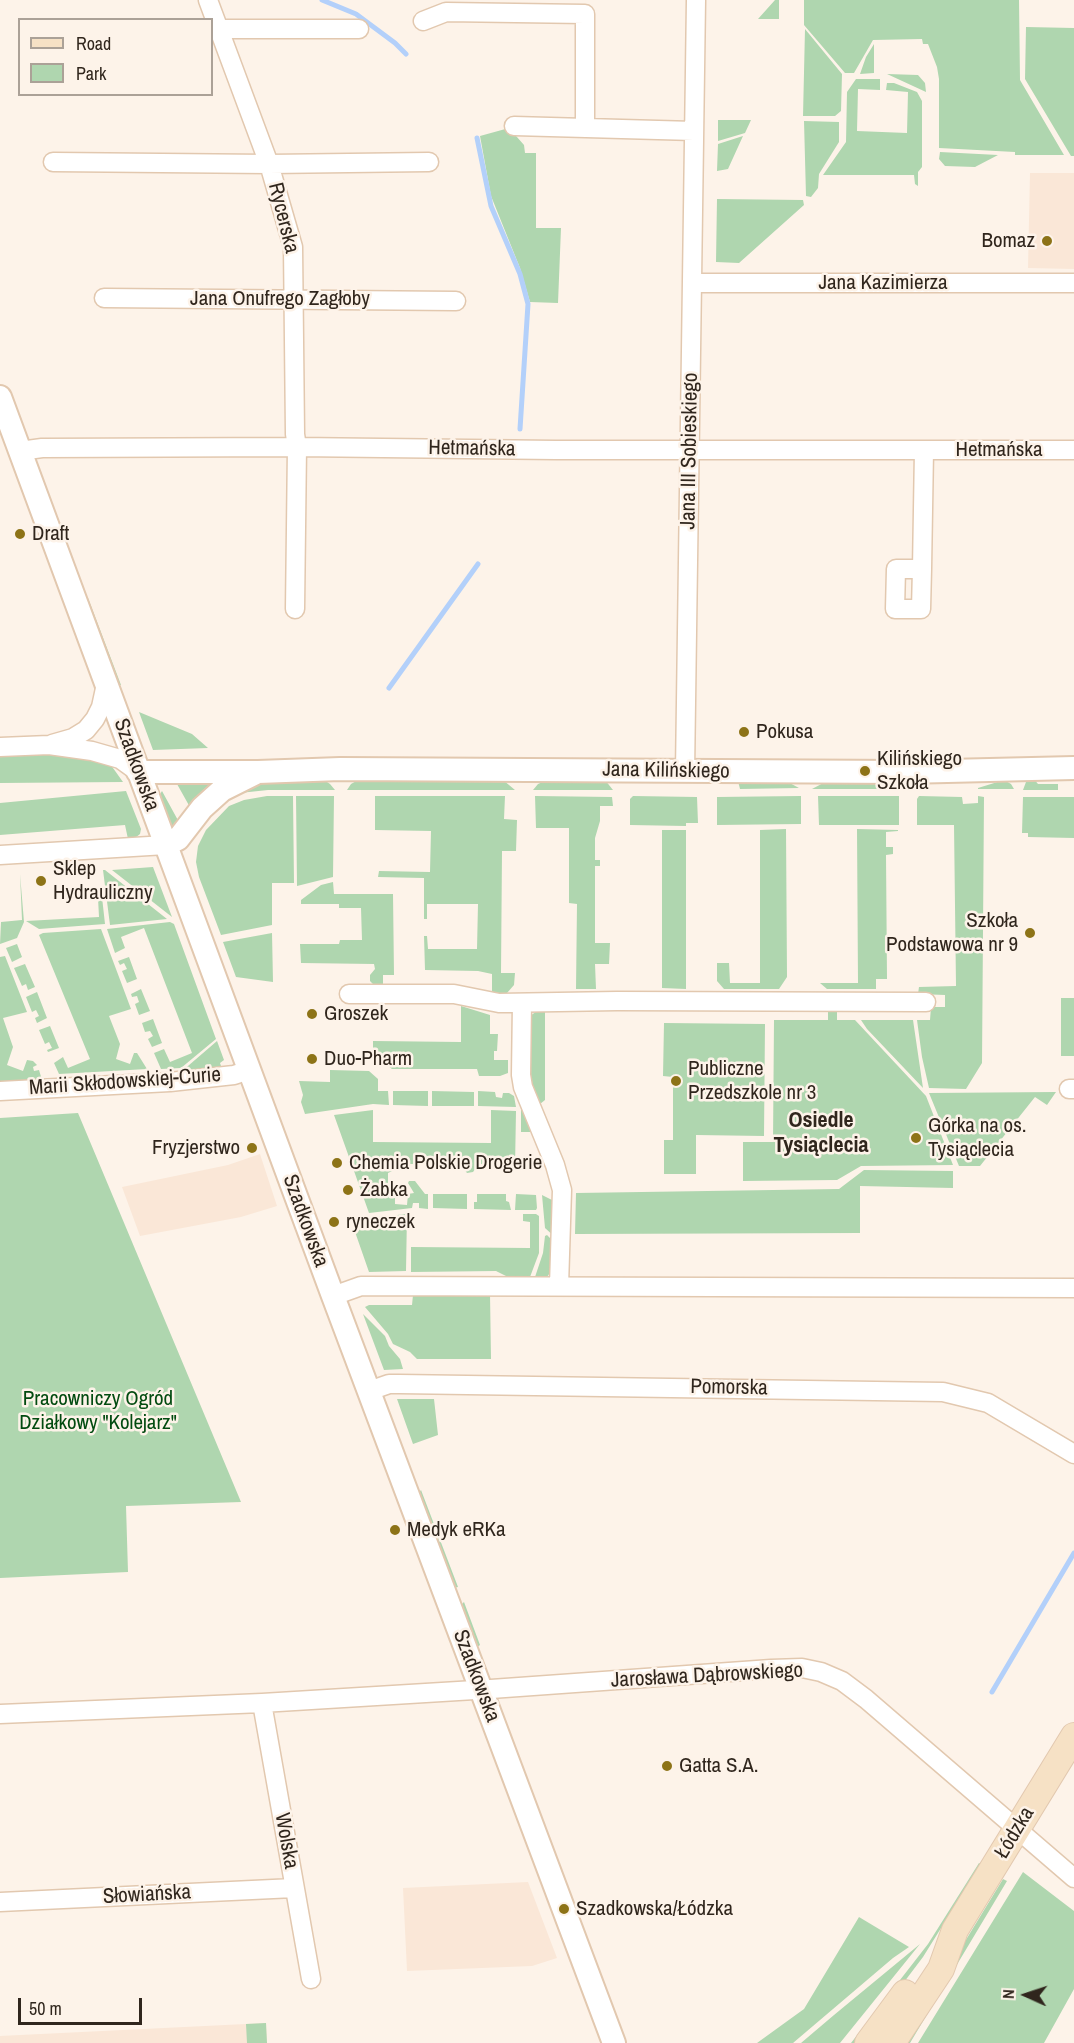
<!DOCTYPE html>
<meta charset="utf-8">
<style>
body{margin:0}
#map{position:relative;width:1074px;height:2043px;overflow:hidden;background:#fdf3e9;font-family:"Archivo Narrow",sans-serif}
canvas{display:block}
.legend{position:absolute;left:18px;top:18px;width:195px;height:78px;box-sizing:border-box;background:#fdf3e9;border:2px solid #aba197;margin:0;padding:8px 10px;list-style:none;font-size:18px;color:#30261d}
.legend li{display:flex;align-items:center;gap:12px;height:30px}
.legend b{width:30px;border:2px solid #aba197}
.north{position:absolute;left:996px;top:1965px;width:60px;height:60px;-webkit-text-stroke:4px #fdf3e9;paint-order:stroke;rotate:273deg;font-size:16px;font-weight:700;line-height:24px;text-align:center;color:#30261d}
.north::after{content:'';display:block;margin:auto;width:21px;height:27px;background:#30261d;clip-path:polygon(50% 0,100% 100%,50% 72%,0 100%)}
.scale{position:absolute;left:18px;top:1998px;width:124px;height:27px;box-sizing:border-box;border:3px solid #30261d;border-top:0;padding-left:8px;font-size:18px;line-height:21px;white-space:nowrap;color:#30261d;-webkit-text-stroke:4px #fdf3e9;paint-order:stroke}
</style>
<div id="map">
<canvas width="1074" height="2043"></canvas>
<ul class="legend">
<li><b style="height:8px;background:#f6e1c5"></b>Road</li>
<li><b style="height:16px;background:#afd6af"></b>Park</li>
</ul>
<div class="north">N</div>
<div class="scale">50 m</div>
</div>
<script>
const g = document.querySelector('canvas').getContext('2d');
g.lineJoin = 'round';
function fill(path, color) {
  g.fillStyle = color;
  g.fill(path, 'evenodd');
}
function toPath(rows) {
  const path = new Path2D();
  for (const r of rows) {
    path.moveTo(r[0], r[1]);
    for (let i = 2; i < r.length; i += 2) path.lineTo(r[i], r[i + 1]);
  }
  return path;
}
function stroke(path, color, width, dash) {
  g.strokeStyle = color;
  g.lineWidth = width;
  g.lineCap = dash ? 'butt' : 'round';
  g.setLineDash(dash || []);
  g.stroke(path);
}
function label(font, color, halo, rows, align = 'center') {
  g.font = font + ' "Archivo Narrow",sans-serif';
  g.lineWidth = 5;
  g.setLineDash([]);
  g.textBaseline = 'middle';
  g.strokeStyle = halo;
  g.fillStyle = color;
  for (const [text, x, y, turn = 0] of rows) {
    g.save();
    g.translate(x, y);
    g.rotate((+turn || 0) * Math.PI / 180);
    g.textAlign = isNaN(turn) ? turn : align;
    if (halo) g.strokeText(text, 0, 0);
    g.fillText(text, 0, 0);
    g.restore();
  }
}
fill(toPath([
 [1030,173,1074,173,1074,269,1028,268],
 [260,1154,277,1206,241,1217,140,1236,122,1187,228,1165],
 [528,1882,557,1958,532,1966,407,1971,403,1888],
 [266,2023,267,2043,0,2043,0,2036]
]), '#fae7d7');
fill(toPath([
 [775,0,779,0,779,19,758,19],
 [804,0,1019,0,1020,80,1064,155,1015,155,1015,152,939,148,939,79,937,67,928,44,923,44,922,39,873,40,854,73,845,73,804,25],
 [1026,27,1074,28,1074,156,1071,156,1025,79],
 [805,29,842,74,841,111,835,116,803,116],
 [874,44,874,73,860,74,866,57],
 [887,74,918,75,925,83,926,92],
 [856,79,880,79,880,90,858,89,857,131,907,133,908,92,886,90,887,83,894,83,917,92,922,101,922,167,918,172,918,186,915,184,914,175,823,175,846,142,847,92],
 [718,120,751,120,745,133,718,141],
 [804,121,839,122,839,142,819,174,818,188,811,197,806,196],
 [509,128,524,145,525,153,536,153,536,228,561,228,558,303,530,302,520,268,491,196,480,136],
 [743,136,728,169,717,171,718,144],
 [940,152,998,155,975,167,945,166,939,159],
 [717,199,803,200,804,205,739,263,716,262],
 [88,598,121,685,117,685,86,601],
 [139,712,192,734,208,748,153,750],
 [47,754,77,756,108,761,123,782,0,783,0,755],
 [1033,778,1038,784,1058,784,1058,790,1023,790,1026,782],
 [324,780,330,784,335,790,268,790,230,794,262,783],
 [358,780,503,780,515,790,347,790,351,784],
 [605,780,613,790,533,790,538,784,545,781],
 [1004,780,1011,784,1014,789,978,789,978,788],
 [738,781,786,781,799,788,740,789],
 [827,781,884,781,896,789,812,789],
 [203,783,219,783,191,809,177,784],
 [126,791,141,829,140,834,135,838,128,839,125,825,0,835,0,803],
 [162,791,180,824,177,828,170,829,159,796],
 [267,796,293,796,294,883,272,883,272,925,221,935,199,877,196,862,198,846,206,830,229,806,244,800],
 [296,796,334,796,333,877,297,886],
 [375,796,505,796,504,819,517,820,516,851,502,851,501,973,515,973,514,985,507,993,492,994,492,974,478,971,425,970,424,936,427,936,428,949,477,949,478,904,427,904,427,919,424,919,424,878,378,877,379,871,430,872,431,831,375,830],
 [535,796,612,797,613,806,600,806,600,821,595,838,595,860,600,860,600,866,595,866,595,943,610,943,609,964,595,964,596,989,576,989,577,904,569,903,569,828,536,828],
 [633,796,697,797,698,823,686,823,686,826,630,825,630,799],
 [801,796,801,824,717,825,717,797],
 [818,796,899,796,899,825,819,825],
 [919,796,962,797,963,804,978,803,978,796,984,797,982,1063,966,1089,929,1088,922,1057,917,1020,930,1020,931,1007,945,1007,945,995,918,994,919,987,956,986,954,825,917,825,917,799],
 [1023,797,1074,797,1074,838,1028,837,1028,833,1022,833],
 [786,829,787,977,779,989,724,989,717,981,717,963,729,963,730,983,760,983,760,830],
 [857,829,898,830,898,831,886,832,886,847,893,847,893,854,886,855,887,979,876,979,876,989,827,989,820,983,858,983],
 [662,830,686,830,686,989,662,988],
 [153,867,172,917,112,870],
 [103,870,105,870,167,919,110,925],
 [20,874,24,922,17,938,0,944,1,922,22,920],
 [333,882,334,894,393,894,394,975,383,975,383,984,381,987,376,987,370,981,370,975,375,969,374,964,301,963,300,944,339,944,340,940,362,940,361,908,339,908,339,904,301,904,301,900,321,885],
 [102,897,105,924,39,929,26,921,99,917,98,898],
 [170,922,174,924,216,1039,181,1068,161,1069,154,1053,164,1049,170,1062,192,1053,144,928,121,937,125,948,115,953,107,929],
 [101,929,131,1009,109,1016,120,1044,116,1059,130,1064,134,1053,137,1053,147,1069,59,1074,54,1063,63,1057,68,1068,90,1059,39,935,43,933],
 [272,933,273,982,236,977,223,942],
 [17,944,22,957,12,962,6,948],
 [5,956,27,1012,3,1018,13,1047,7,1065,23,1071,27,1060,33,1061,37,1065,33,1067,34,1071,39,1070,42,1080,0,1082,0,957],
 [129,957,137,979,127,983,122,971,127,969,124,963,120,965,118,961],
 [25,964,35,987,28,990,26,984,22,986,14,968],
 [141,989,150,1011,139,1015,135,1004,139,1002,137,996,132,997,131,994],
 [37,992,47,1018,37,1023,35,1018,39,1016,36,1010,32,1012,26,997],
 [1061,998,1074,998,1074,1056,1061,1056],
 [461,1006,490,1015,490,1034,498,1034,497,1051,494,1051,494,1060,508,1060,508,1073,500,1076,479,1076,477,1069,392,1069,373,1055,373,1041,461,1042],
 [540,1009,545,1011,545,1100,540,1104,535,1101,528,1069,530,1016],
 [828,1009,837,1009,837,1020,855,1020,926,1096,953,1165,861,1166,837,1180,743,1181,743,1142,773,1142,774,1020,828,1020],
 [153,1019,162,1043,152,1047,148,1039,153,1036,150,1031,145,1032,142,1023],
 [861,1020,913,1020,923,1088,867,1029],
 [664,1023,765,1024,764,1136,696,1135,696,1174,664,1174,664,1140,673,1140,673,1077,663,1076],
 [50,1026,59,1048,48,1052,47,1050,52,1048,49,1042,45,1044,39,1030],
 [217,1041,224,1060,220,1063,222,1069,181,1072],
 [330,1070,369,1071,378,1079,378,1091,388,1091,389,1105,373,1104,305,1114,301,1102,303,1095,299,1081,330,1082],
 [393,1091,428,1091,428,1106,393,1105],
 [432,1091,474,1092,474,1106,432,1106],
 [478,1091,495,1092,496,1097,502,1098,503,1093,509,1093,514,1096,516,1107,478,1106],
 [1056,1092,1047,1105,1035,1097,980,1166,959,1166,929,1093],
 [521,1102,532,1130,531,1132,521,1132],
 [373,1110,373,1142,491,1143,491,1110,516,1111,515,1167,510,1164,479,1164,473,1172,467,1173,460,1164,407,1164,388,1173,388,1193,395,1194,395,1204,407,1205,408,1194,414,1193,408,1183,409,1181,415,1181,425,1194,428,1194,428,1209,419,1208,419,1203,413,1203,412,1208,369,1213,334,1115],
 [78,1113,241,1502,126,1506,128,1572,0,1578,0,1118],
 [864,1170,953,1171,953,1188,860,1186,860,1233,575,1234,576,1193,839,1189],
 [433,1194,467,1194,467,1209,433,1208],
 [477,1194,506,1194,506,1201,509,1202,511,1210,474,1209,474,1202,477,1202],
 [516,1194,536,1195,537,1208,536,1210,515,1210],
 [542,1195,554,1201,556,1238,545,1228],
 [407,1214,406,1271,369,1272,354,1229,357,1219],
 [523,1214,536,1214,539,1216,539,1253,530,1277,508,1277,496,1271,411,1272,411,1247,530,1248,530,1222,523,1221],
 [547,1235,556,1244,552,1270,547,1277,535,1277,543,1253,545,1236],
 [490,1294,491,1359,417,1359,410,1352,393,1344,388,1334,365,1307,369,1305,412,1305,413,1295],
 [363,1314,385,1336,389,1346,400,1359,403,1369,384,1370],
 [397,1399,434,1399,438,1435,413,1444],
 [421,1490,458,1587,453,1588,418,1494],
 [464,1602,480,1645,476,1648,460,1606],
 [979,1863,981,1864,923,1957,858,2043,851,2043,928,1944],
 [1023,1872,1074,1911,1074,1989,1044,2043,918,2043],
 [1003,1879,1007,1881,910,2043,903,2043],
 [859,1917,909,1947,893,1958,793,2043,757,2043,804,2009],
 [920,1944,840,2043,801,2043,834,2015],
 [266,2023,267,2043,247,2043,246,2024]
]), '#afd6af');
stroke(toPath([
 [322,0,356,14,395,43,406,54],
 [477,138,491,206,520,274,528,304,520,429],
 [389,688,478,564],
 [992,1692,1074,1553]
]), '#b3d0fa', 5);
const minor = toPath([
 [208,0,269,164,293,247,295,434,297,447,295,609],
 [423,21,446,12,585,14,585,128],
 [212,29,359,29],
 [514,126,694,131],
 [53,162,269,164,429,162],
 [692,283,1074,283],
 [104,298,456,301],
 [20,451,42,448,297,447,556,450,1074,450],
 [922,569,896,569,895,609,921,609,922,569,924,450],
 [52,744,73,738,86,730,95,719,101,707,106,684],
 [0,747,49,745,92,751,120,759,138,772],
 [685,772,696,0],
 [0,855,166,845],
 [349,994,454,994,499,1003,617,1001,926,1002],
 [522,1003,521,1075,523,1087,555,1165,562,1190,559,1286],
 [1069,1089,1074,1089],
 [0,1091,170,1082,234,1075,249,1070],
 [333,1296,361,1286,1074,1288],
 [369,1391,389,1384,399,1384,943,1392,988,1403,1074,1454],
 [262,1703,311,1979],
 [0,1714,262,1703,491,1689,771,1669,802,1668,821,1672,842,1681,866,1699,1074,1878],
 [0,1902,294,1888]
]);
const tertiary = toPath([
 [0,397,333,1296,614,2043],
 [138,772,258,772,340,769,905,772,1074,768],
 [166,845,178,839,202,808,222,790,254,774]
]);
const secondary = toPath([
 [868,2043,905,1993],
 [892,2043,941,1969,955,1930,1074,1736]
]);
stroke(minor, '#e2c8af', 21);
stroke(tertiary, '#e2c8af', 26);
stroke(secondary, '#e2c8af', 28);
stroke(minor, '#fff', 18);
stroke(tertiary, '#fff', 22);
stroke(secondary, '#f6e1c5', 26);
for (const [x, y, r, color] of [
 [1047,241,6,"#8d7317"],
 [20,534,6,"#8d7317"],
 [744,732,6,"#8d7317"],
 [865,771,6,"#8d7317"],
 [41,881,6,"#8d7317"],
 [1030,933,6,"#8d7317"],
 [312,1014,6,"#8d7317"],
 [312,1059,6,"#8d7317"],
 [676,1081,6,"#8d7317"],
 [916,1138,6,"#8d7317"],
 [252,1148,6,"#8d7317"],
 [337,1163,6,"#8d7317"],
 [348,1190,6,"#8d7317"],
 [334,1222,6,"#8d7317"],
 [395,1530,6,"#8d7317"],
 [667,1766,6,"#8d7317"],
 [564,1909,6,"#8d7317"]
]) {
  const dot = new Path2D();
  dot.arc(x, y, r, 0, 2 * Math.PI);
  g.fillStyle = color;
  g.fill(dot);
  stroke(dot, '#fdf3e9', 2);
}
label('21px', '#30261d', '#fdf3e9', [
 ["Rycerska",283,218,76],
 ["Jana Kazimierza",883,283],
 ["Jana Onufrego Zagłoby",280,299],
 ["Hetmańska",472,449,1],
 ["Hetmańska",999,450],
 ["Jana III Sobieskiego",690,451,-89],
 ["Szadkowska",136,765,70],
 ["Jana Kilińskiego",666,771,1],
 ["Marii Skłodowskiej-Curie",125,1082,-4],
 ["Szadkowska",305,1221,70],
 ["Pomorska",729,1388,1],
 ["Szadkowska",476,1676,69],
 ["Jarosława Dąbrowskiego",707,1676,-3],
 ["Łódzka",1015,1833,-59],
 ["Wolska",286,1841,80],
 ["Słowiańska",147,1895,-3]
]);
label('21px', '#30261d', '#fdf3e9', [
 ["Bomaz",1035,241,"right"],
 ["Draft",32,534],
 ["Pokusa",756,732],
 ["Kilińskiego",877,759],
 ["Szkoła",877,783],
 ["Sklep",53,869],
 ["Hydrauliczny",53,893],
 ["Szkoła",1018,921,"right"],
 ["Podstawowa nr 9",1018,945,"right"],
 ["Groszek",324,1014],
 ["Duo-Pharm",324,1059],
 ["Publiczne",688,1069],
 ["Przedszkole nr 3",688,1093],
 ["Górka na os.",928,1126],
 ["Tysiąclecia",928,1150],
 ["Fryzjerstwo",240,1148,"right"],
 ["Chemia Polskie Drogerie",349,1163],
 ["Żabka",360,1190],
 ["ryneczek",346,1222],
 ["Medyk eRKa",407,1530],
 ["Gatta S.A.",679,1766],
 ["Szadkowska/Łódzka",576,1909]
], 'left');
label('21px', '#024b10', '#fdf3e9', [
 ["Pracowniczy Ogród",98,1399],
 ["Działkowy \"Kolejarz\"",98,1423]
]);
label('bold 22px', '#30261d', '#fdf3e9', [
 ["Osiedle",821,1121],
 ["Tysiąclecia",821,1146]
]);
</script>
